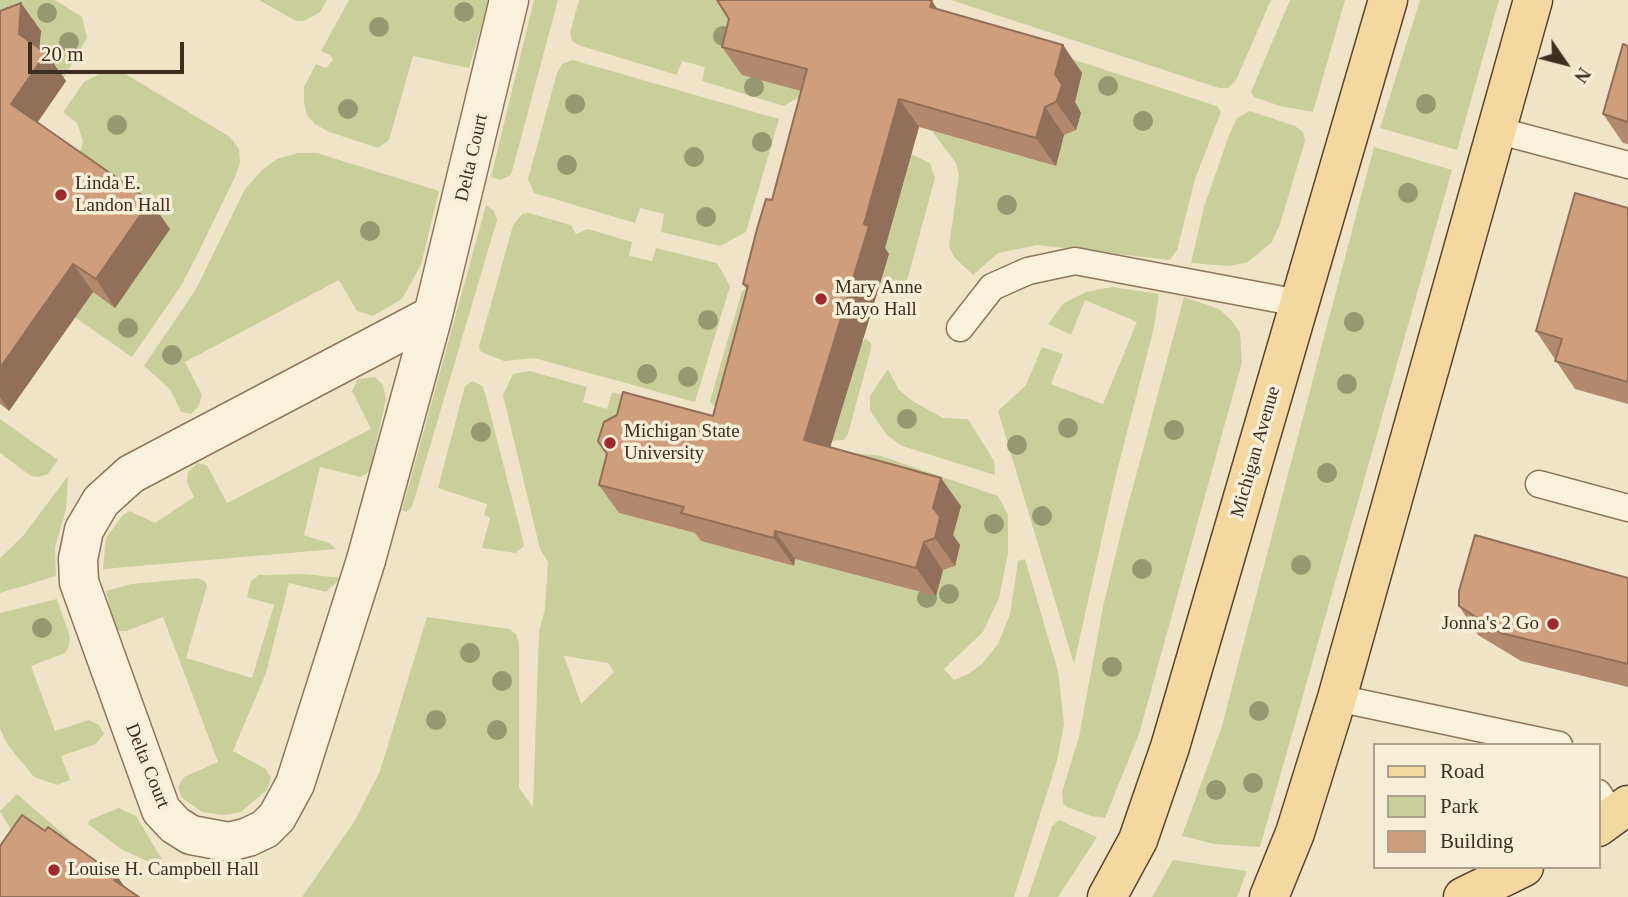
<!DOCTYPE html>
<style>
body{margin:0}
#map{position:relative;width:1628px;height:897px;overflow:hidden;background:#f0e4c8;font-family:Georgia,serif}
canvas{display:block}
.legend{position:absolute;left:1373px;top:743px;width:228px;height:126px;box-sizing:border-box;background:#f7eed8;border:2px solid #ada18e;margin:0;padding:9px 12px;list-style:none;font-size:21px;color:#3d2e20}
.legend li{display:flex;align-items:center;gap:14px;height:35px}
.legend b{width:35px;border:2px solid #ada18e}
.north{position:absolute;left:1530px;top:28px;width:70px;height:70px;-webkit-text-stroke:5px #f7eed8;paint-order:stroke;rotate:125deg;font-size:19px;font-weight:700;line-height:28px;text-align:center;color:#3d2e20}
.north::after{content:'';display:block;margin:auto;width:24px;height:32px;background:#3d2e20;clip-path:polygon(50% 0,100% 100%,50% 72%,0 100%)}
.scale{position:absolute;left:28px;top:42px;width:156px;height:32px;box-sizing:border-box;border:4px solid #3d2e20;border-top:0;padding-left:9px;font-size:21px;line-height:24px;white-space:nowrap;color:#3d2e20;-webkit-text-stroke:5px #f7eed8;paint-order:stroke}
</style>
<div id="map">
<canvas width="1628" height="897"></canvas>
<ul class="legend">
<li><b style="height:9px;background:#f3d9a0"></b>Road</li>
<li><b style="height:19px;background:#c9cf9b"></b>Park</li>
<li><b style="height:19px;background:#cf9f7d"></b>Building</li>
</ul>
<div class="north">N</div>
<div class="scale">20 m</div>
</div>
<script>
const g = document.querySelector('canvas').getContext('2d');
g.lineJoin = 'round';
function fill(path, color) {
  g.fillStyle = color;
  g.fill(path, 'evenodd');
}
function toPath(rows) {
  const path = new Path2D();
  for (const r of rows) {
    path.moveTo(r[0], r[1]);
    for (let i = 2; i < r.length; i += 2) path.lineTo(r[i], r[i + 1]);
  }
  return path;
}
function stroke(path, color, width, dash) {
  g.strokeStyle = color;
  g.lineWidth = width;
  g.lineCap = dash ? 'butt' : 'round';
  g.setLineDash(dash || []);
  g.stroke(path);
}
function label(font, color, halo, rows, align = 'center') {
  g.font = font + ' Georgia,serif';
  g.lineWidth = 7;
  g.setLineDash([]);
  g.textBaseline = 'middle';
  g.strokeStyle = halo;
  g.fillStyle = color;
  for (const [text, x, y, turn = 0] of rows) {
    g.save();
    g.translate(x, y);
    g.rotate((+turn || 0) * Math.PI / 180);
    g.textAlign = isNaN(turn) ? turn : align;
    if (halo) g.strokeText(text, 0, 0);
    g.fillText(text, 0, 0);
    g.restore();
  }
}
fill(toPath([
 [0,0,55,0,82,17,87,38,63,79,0,35],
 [259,0,327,0,320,12,304,21,296,21],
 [349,0,489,0,469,68,413,56,389,140,378,148,329,132,315,124,307,115,304,102,304,87,316,64,326,68,333,60,330,55,321,51],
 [534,0,558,0,511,175,500,180,491,177],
 [579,0,762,0,808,92,784,106,702,81,705,67,682,61,677,75,578,45,572,41,570,33],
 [951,0,1271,0,1236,80,1228,88,1219,88],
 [1290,0,1345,0,1313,112,1280,106,1254,97,1251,92],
 [1420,0,1499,0,1457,150,1380,128],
 [896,2,1217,106,1221,112,1195,179,1177,250,1170,260,1037,245,998,253,973,275,954,257,949,246,959,175,956,163,932,131,1056,166,1064,135,1076,130,1075,102,1082,74],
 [573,60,779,119,746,232,720,246,661,232,664,214,640,208,635,223,534,193,528,179,557,73,562,64],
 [105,71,124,73,230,137,239,149,240,162,236,175,199,251,181,286,132,357,34,289,0,227,77,164,83,141,77,123,63,112,84,82],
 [1250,111,1295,126,1303,132,1305,141,1280,224,1272,242,1248,262,1229,266,1191,263,1204,207,1229,135,1237,118],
 [1374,147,1452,170,1260,847,1214,844,1182,836,1221,729],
 [298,153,317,153,439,191,421,265,402,299,373,316,357,311,339,280,185,362,202,395,198,407,191,414,181,412,170,389,144,366,196,289,245,189,261,171,277,159],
 [911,154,930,163,935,178,907,281,898,292,880,286,889,254,884,252],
 [486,205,494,211,497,220,412,507,406,512,402,510],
 [529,213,571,225,576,234,588,229,632,242,629,256,652,261,656,248,717,263,730,286,695,402,534,358,504,361,481,352,479,347,513,225,522,214],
 [763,277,735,434,710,401,742,291],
 [1112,287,1159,294,1154,327,1116,475,1074,664,998,411,1026,385,1042,347,1063,354,1051,384,1103,404,1137,322,1085,300,1071,335,1048,324,1064,303,1086,292],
 [1184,297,1219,309,1231,320,1240,332,1242,362,1139,734,1105,818,1091,816,1067,807,1063,803,1062,792,1079,737,1103,607,1124,520],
 [865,338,871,343,871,349,848,434,844,440,832,441,859,341,863,342],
 [888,369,899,390,914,402,943,418,968,419,994,461,995,475,902,446,887,435,870,411,870,396],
 [530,371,587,387,583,402,607,409,612,392,692,414,619,513,703,535,702,541,793,566,795,559,935,596,943,570,955,566,844,452,881,456,998,496,1008,515,1008,553,999,598,983,632,944,669,954,680,968,674,982,664,998,644,1010,614,1018,561,1025,559,1058,671,1064,724,1057,761,1014,897,302,897,354,822,380,771,427,617,509,629,516,634,519,643,519,788,533,807,539,632,545,609,548,562,540,549,503,395,513,374],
 [564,656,608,663,614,672,581,704],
 [375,377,383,385,386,399,370,471,361,477,320,467,304,535,329,543,336,549,103,569,106,538,123,515,130,511,155,523,194,497,187,482,188,472,197,463,207,465,227,503,371,429,352,391,358,379],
 [473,381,482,386,485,393,523,541,524,546,516,553,482,548,490,518,484,515,487,504,438,488,465,386],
 [0,419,58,460,48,474,39,477,31,476,0,453],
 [68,476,66,510,55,547,56,576,0,593,0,558,23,536],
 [304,574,341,578,326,592,289,583,266,673,233,751,266,769,271,778,267,790,241,812,224,815,202,812,181,797,178,787,184,777,218,762,163,617,126,631,119,631,114,624,106,591,132,584,197,578,205,581,207,586,186,658,252,678,274,605,247,597,251,581,259,575],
 [57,599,70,637,69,646,65,653,31,666,55,731,89,720,99,725,104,734,96,744,61,756,70,780,57,785,34,777,7,744,0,728,0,613],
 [17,794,69,839,60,852,24,853,0,811],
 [119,808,136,816,169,871,121,849,88,824,90,820],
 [1059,820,1097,837,1058,897,1028,897,1052,826],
 [1173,860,1205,865,1247,871,1237,897,1152,897]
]), '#c9cf9b');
const service = toPath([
 [1496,130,1628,165],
 [960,328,992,287,1028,271,1075,261,1299,303],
 [1539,484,1628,508],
 [1337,698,1559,745],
 [1598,793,1613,815]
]);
const minor = toPath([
 [433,315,131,474,101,501,84,530,78,559,79,582,161,810,175,825,191,835,229,842,248,837,265,829,277,817,295,784,366,560,433,315,509,0]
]);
const primary = toPath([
 [1598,827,1628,805],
 [1107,897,1138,840,1170,747,1388,0],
 [1269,897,1295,833,1337,698,1533,0],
 [1463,897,1524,867]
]);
stroke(service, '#8d765c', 29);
stroke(minor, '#8d765c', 41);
stroke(primary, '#5b4430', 41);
stroke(service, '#faf1dc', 26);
stroke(minor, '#faf1dc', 38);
stroke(primary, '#f3d9a0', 38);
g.fillStyle = '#96986f';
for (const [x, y] of [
 [464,12],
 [47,13],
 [379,27],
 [723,36],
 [69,42],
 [1108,86],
 [754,87],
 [575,104],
 [1426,104],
 [348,109],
 [1143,121],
 [117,125],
 [762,142],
 [694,157],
 [567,165],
 [1408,193],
 [1007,205],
 [706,217],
 [370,231],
 [708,320],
 [1354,322],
 [128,328],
 [172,355],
 [647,374],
 [688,377],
 [1347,384],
 [907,419],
 [1068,428],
 [1174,430],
 [481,432],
 [1017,445],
 [1327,473],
 [1042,516],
 [994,524],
 [1301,565],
 [1142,569],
 [949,594],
 [927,598],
 [42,628],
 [470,653],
 [1112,667],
 [502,681],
 [1259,711],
 [436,720],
 [497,730],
 [1253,783],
 [1216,790]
]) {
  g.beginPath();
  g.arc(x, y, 10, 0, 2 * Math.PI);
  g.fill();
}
fill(toPath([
 [21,3,41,31,39,48,46,53,66,81,37,122,150,201,170,229,115,308,93,292,9,411,0,404,0,11],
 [938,10,1063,45,1082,73,1075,102,1081,113,1076,130,1064,135,1056,166,919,127,885,248,889,254,830,447,961,506,953,535,960,545,955,566,943,570,936,596,795,559,794,566,701,541,695,533,619,513,599,485,607,455,598,441,713,416,747,290,743,284,772,200,801,91,742,75,722,47,729,19],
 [1628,46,1628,144,1623,143,1603,114],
 [1628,208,1628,404,1575,389,1536,331],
 [1628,578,1628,687,1521,661,1478,635,1459,606]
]), '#b2896c');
fill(toPath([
 [932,1,951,29,930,7],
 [21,3,41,31,38,62,19,34],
 [1063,45,1082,73,1075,102,1081,113,1076,130,1056,102,1055,74],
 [46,53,66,81,31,132,11,104],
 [899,99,919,127,885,248,889,254,824,468,804,440],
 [1045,107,1064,135,1056,166,1036,138],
 [150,201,170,229,115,308,96,279],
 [73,264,93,292,9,411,0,397,0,368],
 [941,478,961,506,953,535,960,545,955,566,935,538,933,508],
 [775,531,795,559,794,566,774,538],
 [924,542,943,570,936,596,916,568],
 [117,876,132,897,114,880]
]), '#916f58');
const building = toPath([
 [717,0,929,0,932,1,930,7,1063,45,1055,74,1062,85,1056,102,1045,107,1036,138,899,99,864,224,869,226,804,440,941,478,933,508,940,517,935,538,924,542,916,568,775,531,774,538,681,513,684,507,599,485,607,454,598,441,604,422,617,415,623,392,713,416,748,286,743,284,757,229,766,199,772,200,807,69,722,47,729,19,717,0],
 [21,3,19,34,46,53,11,104,150,201,96,279,73,264,0,368,0,11,21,3],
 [1623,44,1628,46,1628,122,1603,114,1623,44],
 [1575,193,1628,208,1628,382,1555,361,1562,339,1536,331,1575,193],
 [1475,535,1628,578,1628,664,1501,633,1459,606,1459,591,1475,535],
 [22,815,45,831,48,827,117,876,114,880,139,897,0,897,0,846,22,815]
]);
fill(building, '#cf9f7d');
stroke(building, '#916f58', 2);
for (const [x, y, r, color] of [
 [61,195,7,"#9e2a2b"],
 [821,299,7,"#9e2a2b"],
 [610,443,7,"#9e2a2b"],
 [1553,624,7,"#9e2a2b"],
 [54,870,7,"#9e2a2b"]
]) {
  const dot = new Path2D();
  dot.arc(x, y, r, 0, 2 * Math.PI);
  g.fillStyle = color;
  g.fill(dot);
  stroke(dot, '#f7eed8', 2.5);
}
label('19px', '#3d2e20', '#f7eed8', [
 ["Delta Court",472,158,-77],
 ["Michigan Avenue",1256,452,-74],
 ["Delta Court",147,766,68]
]);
label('19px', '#3d2e20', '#f7eed8', [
 ["Linda E.",75,184],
 ["Landon Hall",75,206],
 ["Mary Anne",835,288],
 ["Mayo Hall",835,310],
 ["Michigan State",624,432],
 ["University",624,454],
 ["Jonna's 2 Go",1539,624,"right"],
 ["Louise H. Campbell Hall",68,870]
], 'left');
</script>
